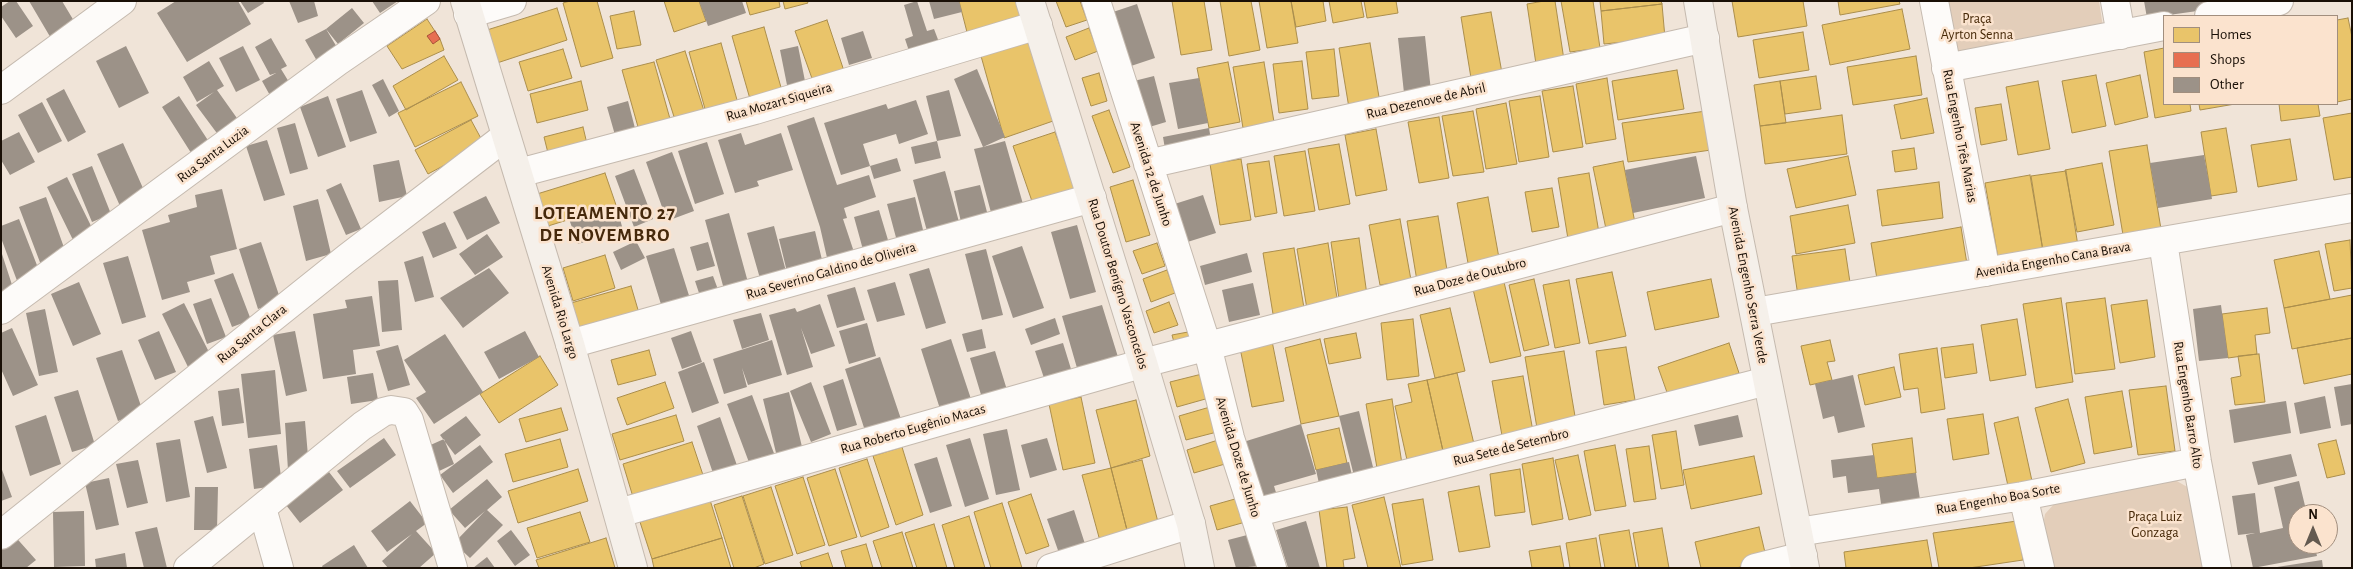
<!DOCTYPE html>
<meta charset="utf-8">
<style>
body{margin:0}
#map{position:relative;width:2353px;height:569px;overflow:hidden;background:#f0e4d8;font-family:"Alegreya Sans",sans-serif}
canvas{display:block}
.frame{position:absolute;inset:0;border:2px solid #190f06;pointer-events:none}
.legend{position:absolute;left:2163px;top:15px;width:175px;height:90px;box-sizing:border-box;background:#fbe3ce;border:1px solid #a18e7e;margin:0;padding:6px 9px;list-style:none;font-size:15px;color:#190f06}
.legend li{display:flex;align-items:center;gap:10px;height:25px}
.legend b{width:25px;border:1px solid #a18e7e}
.north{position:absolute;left:2288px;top:504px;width:50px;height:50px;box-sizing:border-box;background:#fbe3ce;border:1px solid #a18e7e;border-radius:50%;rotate:0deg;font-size:14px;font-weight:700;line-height:20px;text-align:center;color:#190f06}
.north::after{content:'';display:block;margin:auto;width:18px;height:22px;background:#645a50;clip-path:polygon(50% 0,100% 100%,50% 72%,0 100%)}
</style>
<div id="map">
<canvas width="2353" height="569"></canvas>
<div class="frame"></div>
<ul class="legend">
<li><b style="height:14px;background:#e9c46a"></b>Homes</li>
<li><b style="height:14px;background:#e76f51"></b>Shops</li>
<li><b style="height:14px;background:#9c9288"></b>Other</li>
</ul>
<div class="north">N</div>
</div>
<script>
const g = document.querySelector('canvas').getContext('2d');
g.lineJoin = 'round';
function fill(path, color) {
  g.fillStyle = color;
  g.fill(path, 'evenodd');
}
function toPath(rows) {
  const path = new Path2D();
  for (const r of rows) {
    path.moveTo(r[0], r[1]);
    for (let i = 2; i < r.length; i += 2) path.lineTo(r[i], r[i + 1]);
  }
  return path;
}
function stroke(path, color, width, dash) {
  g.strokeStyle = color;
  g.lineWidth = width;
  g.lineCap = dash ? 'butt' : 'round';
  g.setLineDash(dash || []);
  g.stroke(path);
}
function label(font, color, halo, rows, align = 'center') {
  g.font = font + ' "Alegreya Sans",sans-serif';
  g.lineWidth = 5;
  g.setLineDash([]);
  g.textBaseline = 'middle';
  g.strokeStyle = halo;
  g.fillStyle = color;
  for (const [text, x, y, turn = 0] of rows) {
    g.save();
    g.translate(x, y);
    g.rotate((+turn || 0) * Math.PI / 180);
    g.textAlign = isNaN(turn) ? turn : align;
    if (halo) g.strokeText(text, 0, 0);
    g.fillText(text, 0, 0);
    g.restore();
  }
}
fill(toPath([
 [1943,1,2099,1,2103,27,1958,56],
 [2175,480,2189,488,2208,568,2052,568,2044,520,2045,514,2054,504]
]), '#e3ceba');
const homes = toPath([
 [570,1,597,1,613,58,581,67,563,3,570,1],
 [664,1,699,1,706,21,674,32,664,1],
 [746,1,779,1,780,7,750,15,746,1],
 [783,1,807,1,808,3,785,9,783,1],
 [959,1,1018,1,1023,21,968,36,959,1],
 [1056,1,1080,1,1087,20,1066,27,1056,1],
 [1172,1,1204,1,1212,50,1181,55,1172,1],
 [1220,1,1251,1,1260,50,1229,56,1220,1],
 [1259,1,1291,1,1298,43,1267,48,1259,1],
 [1291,1,1323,1,1326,21,1296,27,1291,1],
 [1329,1,1361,1,1364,17,1333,23,1329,1],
 [1364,1,1396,1,1398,13,1367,18,1364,1],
 [1544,1,1555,1,1564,60,1536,64,1527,4,1544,1],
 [1561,1,1593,1,1600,48,1570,52,1561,1],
 [1600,1,1661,1,1662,4,1601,11,1600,1],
 [1732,1,1803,1,1807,26,1738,37,1732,1],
 [1838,1,1899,1,1900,4,1840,15,1838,1],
 [1662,4,1665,38,1604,44,1601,11,1662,4],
 [557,8,567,40,497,63,487,30,557,8],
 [1902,9,1910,49,1830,65,1822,25,1902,9],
 [634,11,641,45,617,49,610,16,634,11],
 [1491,12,1502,73,1471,78,1461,17,1491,12],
 [2348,18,2352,37,2352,99,2337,102,2337,20,2348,18],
 [427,19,440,39,444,50,402,69,387,46,427,19],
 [827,20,845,74,814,84,795,31,827,20],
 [764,27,782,91,750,99,732,36,764,27],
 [1089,28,1098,51,1075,60,1066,37,1089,28],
 [1803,32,1809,70,1759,78,1753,40,1803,32],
 [1034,39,1056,120,1004,138,981,56,1034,39],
 [721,43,739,107,707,116,689,52,721,43],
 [1370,43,1380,103,1349,108,1339,48,1370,43],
 [2164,48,2164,104,2190,104,2191,111,2155,118,2144,52,2164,48],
 [563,49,572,78,528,91,519,62,563,49],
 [1334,49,1339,96,1312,99,1306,52,1334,49],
 [685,51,705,114,676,123,656,60,685,51],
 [444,56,458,80,406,110,393,86,444,56],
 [1916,56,1922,95,1853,105,1847,67,1916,56],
 [1302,61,1308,109,1279,113,1273,64,1302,61],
 [654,62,672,126,640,134,622,70,654,62],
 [1228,62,1240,122,1209,128,1197,68,1228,62],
 [1264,62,1274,122,1243,128,1233,67,1264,62],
 [1677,70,1684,109,1618,120,1612,81,1677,70],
 [1099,73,1107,101,1091,106,1082,78,1099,73],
 [2096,75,2106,126,2072,133,2062,81,2096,75],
 [2140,75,2148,117,2115,125,2106,83,2140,75],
 [1816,76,1821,109,1785,114,1780,81,1816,76],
 [1607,78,1616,139,1586,144,1576,84,1607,78],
 [581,81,588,110,537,123,530,94,581,81],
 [1780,81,1786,123,1760,126,1754,85,1780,81],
 [2038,81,2050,149,2018,155,2006,87,2038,81],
 [461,82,478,116,415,147,398,113,461,82],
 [1573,86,1583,147,1553,152,1542,91,1573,86],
 [1540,96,1549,157,1519,162,1509,101,1540,96],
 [1927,98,1934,133,1901,139,1894,105,1927,98],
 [1506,103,1517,164,1486,169,1476,109,1506,103],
 [2001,104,2007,140,1981,145,1975,108,2001,104],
 [2199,104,2235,104,2200,110,2199,104],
 [2279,104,2318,104,2320,116,2281,121,2279,104],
 [1109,110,1130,167,1113,173,1092,116,1109,110],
 [1473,111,1484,172,1453,176,1442,116,1473,111],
 [1706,111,1711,150,1628,162,1622,123,1706,111],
 [2352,113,2352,177,2334,180,2323,118,2352,113],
 [1842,115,1847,154,1765,164,1760,126,1842,115],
 [1439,117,1449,178,1419,183,1408,122,1439,117],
 [471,120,484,144,428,174,415,150,471,120],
 [583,127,588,148,549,157,544,137,583,127],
 [2226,128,2237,192,2211,196,2201,132,2226,128],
 [1376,129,1387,190,1356,196,1345,135,1376,129],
 [1055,132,1078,195,1035,210,1013,146,1055,132],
 [2290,139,2297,180,2258,187,2251,145,2290,139],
 [1339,144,1350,204,1319,210,1308,149,1339,144],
 [2147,145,2161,229,2123,235,2109,151,2147,145],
 [1914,148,1917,169,1895,172,1892,151,1914,148],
 [1305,151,1315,211,1284,216,1274,156,1305,151],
 [1848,156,1856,195,1796,208,1787,169,1848,156],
 [1241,159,1251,220,1220,225,1210,164,1241,159],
 [1269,161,1277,213,1255,217,1247,164,1269,161],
 [1623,161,1635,223,1606,229,1593,167,1623,161],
 [2102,163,2114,225,2077,232,2065,170,2102,163],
 [2066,171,2078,246,2043,251,2031,176,2066,171],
 [605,173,616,205,548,226,537,194,605,173],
 [1589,173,1599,233,1568,239,1558,178,1589,173],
 [2030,175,2043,251,1998,258,1985,183,2030,175],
 [1133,180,1150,235,1126,242,1110,187,1133,180],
 [1939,182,1943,218,1882,226,1877,190,1939,182],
 [1552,188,1559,227,1532,232,1525,192,1552,188],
 [1488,197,1499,258,1468,263,1457,203,1488,197],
 [1848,205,1855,243,1796,254,1790,216,1848,205],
 [1438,216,1448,276,1417,281,1407,221,1438,216],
 [1400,219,1411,280,1380,285,1369,225,1400,219],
 [1961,227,1967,264,1877,279,1871,243,1961,227],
 [1359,238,1367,295,1339,299,1331,242,1359,238],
 [2350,240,2352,288,2334,291,2325,244,2350,240],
 [1157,243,1165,266,1142,274,1133,251,1157,243],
 [1328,243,1338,304,1307,309,1297,249,1328,243],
 [1294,248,1304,308,1273,314,1263,253,1294,248],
 [1845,249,1851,289,1798,296,1792,256,1845,249],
 [2319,251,2330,299,2284,308,2274,260,2319,251],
 [605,255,615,288,573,301,563,268,605,255],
 [1167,270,1175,293,1151,302,1143,279,1167,270],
 [1612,272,1626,336,1589,344,1576,279,1612,272],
 [1534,279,1549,345,1524,351,1509,285,1534,279],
 [1711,279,1719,317,1655,330,1647,292,1711,279],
 [1569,280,1580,343,1555,348,1543,285,1569,280],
 [1504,282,1521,356,1490,363,1473,289,1504,282],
 [631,286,641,320,580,336,571,303,631,286],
 [2352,295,2352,338,2292,349,2284,308,2352,295],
 [2061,298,2073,382,2036,388,2023,304,2061,298],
 [2105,298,2115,369,2075,374,2066,303,2105,298],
 [2147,300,2155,357,2120,363,2111,305,2147,300],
 [1169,302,1178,325,1154,333,1146,311,1169,302],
 [1450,308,1465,371,1435,378,1420,315,1450,308],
 [2267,308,2270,333,2255,335,2257,354,2228,358,2222,314,2267,308],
 [1413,319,1419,376,1387,380,1381,323,1413,319],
 [2017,319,2026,375,1990,381,1981,325,2017,319],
 [1188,332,1191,343,1175,346,1172,335,1188,332],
 [1356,333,1361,358,1329,364,1324,339,1356,333],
 [2352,338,2352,374,2304,384,2297,348,2352,338],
 [1320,339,1339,416,1301,424,1285,348,1320,339],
 [1830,340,1835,361,1827,362,1832,380,1810,385,1801,346,1830,340],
 [1272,341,1284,401,1252,407,1240,348,1272,341],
 [1729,343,1739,373,1669,398,1658,367,1729,343],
 [1973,344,1977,373,1945,378,1941,348,1973,344],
 [1626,347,1635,400,1604,405,1596,351,1626,347],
 [1937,348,1945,409,1921,413,1918,388,1904,390,1899,354,1937,348],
 [649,350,656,375,618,385,611,360,649,350],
 [1564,351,1577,428,1538,434,1525,357,1564,351],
 [2259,354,2265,402,2235,405,2231,378,2241,376,2238,356,2259,354],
 [540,356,558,385,499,423,480,394,540,356],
 [1894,367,1901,397,1865,405,1858,375,1894,367],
 [1457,373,1474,444,1443,451,1427,380,1457,373],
 [1202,374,1209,398,1177,407,1170,382,1202,374],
 [1523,376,1534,437,1503,441,1492,381,1523,376],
 [1427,380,1443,451,1407,460,1395,406,1412,402,1408,384,1427,380],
 [665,382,674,408,627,425,617,398,665,382],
 [2166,386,2175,451,2138,455,2129,390,2166,386],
 [2122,391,2132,447,2094,454,2085,397,2122,391],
 [1081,397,1095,463,1063,470,1049,404,1081,397],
 [1392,399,1402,464,1377,468,1366,404,1392,399],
 [2068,399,2085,463,2051,472,2035,408,2068,399],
 [1136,400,1150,456,1111,468,1096,410,1136,400],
 [1210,407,1217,432,1186,440,1179,416,1210,407],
 [561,408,568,430,526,442,519,419,561,408],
 [1983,414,1989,454,1953,460,1947,419,1983,414],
 [676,415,684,441,620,460,612,434,676,415],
 [2018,417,2032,481,2008,486,1994,423,2018,417],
 [1339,428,1347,463,1316,470,1307,435,1339,428],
 [1676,431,1684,485,1661,489,1652,435,1676,431],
 [1912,438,1916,473,1877,478,1872,444,1912,438],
 [560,439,568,467,513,482,505,454,560,439],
 [1218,440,1225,464,1194,473,1187,450,1218,440],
 [2336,440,2345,474,2327,478,2318,444,2336,440],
 [692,442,704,478,633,497,623,464,692,442],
 [1615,445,1626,506,1595,511,1584,451,1615,445],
 [1649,446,1656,499,1634,502,1626,449,1649,446],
 [902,447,923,515,896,525,873,456,902,447],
 [1578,455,1591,515,1569,520,1555,460,1578,455],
 [1754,456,1762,494,1691,509,1683,470,1754,456],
 [1553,458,1563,519,1532,525,1522,464,1553,458],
 [867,459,889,527,861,537,839,468,867,459],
 [1142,460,1159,526,1128,534,1111,468,1142,460],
 [1111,468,1128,534,1100,541,1082,475,1111,468],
 [578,469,588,501,518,523,508,491,578,469],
 [835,469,857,537,829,546,807,478,835,469],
 [1520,469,1525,512,1495,516,1490,474,1520,469],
 [803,477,825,545,797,554,775,486,803,477],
 [1479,486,1490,547,1459,552,1448,492,1479,486],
 [771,487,793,555,765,564,743,496,771,487],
 [1031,494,1049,546,1026,554,1008,502,1031,494],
 [742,496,764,564,754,568,734,568,714,505,742,496],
 [1242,497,1249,521,1217,530,1210,506,1242,497],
 [1384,497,1401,568,1368,568,1352,505,1384,497],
 [1423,499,1433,560,1402,565,1392,504,1423,499],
 [710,500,722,538,652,559,640,522,710,500],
 [1002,503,1022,568,991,568,974,512,1002,503],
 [1347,507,1355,558,1343,560,1344,568,1327,568,1319,510,1347,507],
 [580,512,590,542,537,558,527,528,580,512],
 [969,516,985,568,955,568,942,525,969,516],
 [2017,521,2023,560,1969,568,1939,568,1933,533,2017,521],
 [934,524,947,568,917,568,905,533,934,524],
 [1759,527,1767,561,1736,568,1701,568,1695,542,1759,527],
 [1662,528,1669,568,1639,568,1633,533,1662,528],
 [1629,530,1636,568,1605,568,1599,535,1629,530],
 [902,532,913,568,882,568,873,541,902,532],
 [606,538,615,568,539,568,536,560,606,538],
 [722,538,731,568,654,568,652,559,722,538],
 [1596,538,1601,568,1570,568,1566,543,1596,538],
 [1927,540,1932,568,1846,568,1844,552,1927,540],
 [866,544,873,568,846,568,841,551,866,544],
 [1560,546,1564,568,1532,568,1529,551,1560,546],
 [828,553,833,568,802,568,800,562,828,553]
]);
fill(homes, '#e9c46a');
stroke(homes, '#ab8e4c', 1);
const shops = toPath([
 [435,31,440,39,433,44,427,36,435,31]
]);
fill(shops, '#e76f51');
stroke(shops, '#a9523a', 1);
fill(toPath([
 [10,1,16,1,33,26,16,38,1,16,1,7],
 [29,1,62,1,77,26,52,40],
 [176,1,238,1,251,24,187,62,157,13],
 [240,1,263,1,264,3,248,13],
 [289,1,314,1,318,16,298,23],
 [372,1,398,1,380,13],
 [699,1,742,1,746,13,708,26],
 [917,1,927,31,934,29,942,50,912,60,905,39,913,36,904,5],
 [929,1,959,1,962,12,934,19],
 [2144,1,2218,1,2219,8,2147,18],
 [1137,4,1155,58,1125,68,1107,14],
 [352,8,364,23,338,44,326,29],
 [326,29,338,49,317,61,305,40],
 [863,31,872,58,849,65,841,38],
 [1425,36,1431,91,1404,93,1398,38],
 [271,38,287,66,281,69,292,87,272,99,262,81,276,73,270,75,255,47],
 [126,46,149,93,119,108,96,61],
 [243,46,260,80,236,92,219,58],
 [798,46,806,86,788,90,780,50],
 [209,61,224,86,217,90,239,121,219,136,196,105,214,92,197,102,183,77],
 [977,69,1005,137,983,147,1005,141,1025,211,993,220,974,149,983,147,954,79],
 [1154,76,1166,122,1146,128,1134,81],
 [1199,78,1208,123,1178,129,1169,83],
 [383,79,399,111,389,117,372,85],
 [64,89,86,132,68,142,46,99],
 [362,90,377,133,350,142,336,99],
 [949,90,961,136,937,141,941,158,915,164,911,147,937,141,926,96],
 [179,96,211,145,193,156,162,107],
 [328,96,346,147,318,157,300,107],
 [916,100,928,134,899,144,896,134,863,144,870,166,841,175,824,123,886,104,888,109],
 [628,101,637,136,617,142,607,107],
 [42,102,62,141,38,153,18,115],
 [814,117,837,185,869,175,876,197,844,208,847,218,843,219,855,255,828,262,820,227,787,126],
 [295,123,308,169,290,174,277,128],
 [1209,128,1211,140,1165,149,1163,137],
 [19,132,35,162,10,175,1,160,1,141],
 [741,133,745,145,781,133,793,170,757,181,759,186,735,193,718,140],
 [267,140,285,195,264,201,246,146],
 [707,142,724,194,695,204,678,151],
 [123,143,146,195,120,206,97,154],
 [672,152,694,211,667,221,646,162],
 [2204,155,2212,199,2158,208,2150,163],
 [1696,156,1705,198,1633,213,1625,170],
 [897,158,901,171,874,179,870,166],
 [399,160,407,196,379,202,373,165],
 [92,166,111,214,92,222,72,174],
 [634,169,653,219,634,227,615,176],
 [945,171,962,233,930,242,913,180],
 [67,177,93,230,73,240,47,187],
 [341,183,361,229,346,235,326,190],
 [980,185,988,216,961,222,954,191],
 [222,189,237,249,210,256,215,274,187,282,190,292,162,300,142,230,170,222,168,215,197,207,195,195],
 [1203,195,1216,233,1178,245,1165,207],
 [486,196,500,223,467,240,453,212],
 [46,197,67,256,41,265,19,207],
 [915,197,925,238,898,245,887,204],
 [318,199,331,254,306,261,293,206],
 [616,205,623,230,578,244,569,219],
 [879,210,891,250,865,257,854,217],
 [729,213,749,286,725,293,705,220],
 [19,219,40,273,19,286,1,238,1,226],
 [445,222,457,248,433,258,422,232],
 [1077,225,1096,292,1070,299,1051,232],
 [774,226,787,275,761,282,747,233],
 [815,231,824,268,788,276,779,239],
 [487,234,503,257,475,275,459,254],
 [636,241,645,258,621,270,613,252],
 [261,242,281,301,258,309,239,249],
 [708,242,715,266,697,271,690,247],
 [1022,246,1044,308,1013,318,992,256],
 [674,248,692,305,664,314,646,256],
 [986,249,1003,315,982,320,965,254],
 [1247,253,1252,272,1205,285,1200,266],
 [2,254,14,291,1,299,1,255],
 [128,256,146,317,122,324,103,263],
 [423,256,434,297,415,302,404,262],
 [489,268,509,293,463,328,440,298],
 [929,268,946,323,926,329,909,274],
 [233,273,251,320,232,327,214,280],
 [713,276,720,295,702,302,695,281],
 [398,280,402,330,382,332,378,281],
 [79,282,101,334,73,346,51,294],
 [895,282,905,315,877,322,867,290],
 [1253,283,1260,315,1229,322,1222,290],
 [855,287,865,320,837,328,827,295],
 [372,296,380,346,353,350,356,374,323,379,313,314,347,308,345,300],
 [211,298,226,337,207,344,193,304],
 [184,303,211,356,188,367,162,314],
 [820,304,835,346,811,354,801,328,813,367,787,375,769,315,795,308,797,312],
 [1102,305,1118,357,1077,368,1062,316],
 [2221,305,2228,358,2199,361,2193,309],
 [45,309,58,372,39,376,26,313],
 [761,313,769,340,742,349,733,320],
 [1055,318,1060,334,1031,345,1025,329],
 [867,323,876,356,849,364,839,331],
 [12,328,38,385,13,396,1,369,1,333],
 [982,329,986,348,967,352,962,334],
 [159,331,176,372,155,380,138,340],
 [295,331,307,391,286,396,273,335],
 [525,331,539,357,499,379,484,352],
 [691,331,702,362,682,369,671,338],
 [445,334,483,392,434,424,416,398,426,392,404,360],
 [951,339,971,399,940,409,921,349],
 [772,340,782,375,748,385,742,368,747,387,724,394,713,359],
 [1063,343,1071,369,1044,378,1035,351],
 [398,345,410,385,388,391,376,351],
 [122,350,143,412,118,421,96,358],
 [995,351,1007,390,982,398,970,358],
 [880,357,903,425,867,437,845,369],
 [704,362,719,403,692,413,678,372],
 [275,370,281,434,248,438,241,374],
 [373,373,378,400,351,404,347,377],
 [1853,375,1865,427,1838,433,1834,416,1823,419,1815,384],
 [843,379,857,425,837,431,823,386],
 [811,382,831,434,811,442,790,391],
 [2352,384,2352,424,2341,426,2334,387],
 [239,388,244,423,222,426,218,391],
 [78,390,95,445,72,452,54,397],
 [789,392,803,451,777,457,763,399],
 [752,395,775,456,750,465,727,404],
 [2325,396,2331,428,2300,434,2294,403],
 [2286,401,2291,433,2234,443,2229,410],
 [1359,411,1375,475,1355,480,1339,416],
 [46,415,61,464,30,476,15,426],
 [1738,415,1743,437,1699,446,1694,425],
 [213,416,227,468,207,473,194,421],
 [466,416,481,435,455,455,440,435],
 [720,417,740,474,716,482,697,426],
 [305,421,309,468,288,470,285,423],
 [1301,424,1316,474,1274,486,1278,499,1258,505,1240,443],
 [1007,429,1020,490,996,495,983,434],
 [384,438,396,455,350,488,337,471],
 [970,438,989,499,965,507,946,445],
 [1047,438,1057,470,1030,478,1021,445],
 [180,439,190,497,166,502,156,443],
 [444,439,454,464,437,472,426,447],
 [277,445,282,485,254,489,249,449],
 [480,445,493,462,453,493,440,475],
 [2291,454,2297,476,2258,485,2252,462],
 [1874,455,1877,478,1916,473,1921,506,1882,511,1879,489,1848,493,1846,476,1833,478,1831,460],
 [937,457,952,506,930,513,914,464],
 [138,460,148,503,127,508,116,464],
 [1349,462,1353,480,1320,488,1316,470],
 [1,467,12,497,1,501],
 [329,472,343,490,300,523,286,505],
 [109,478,119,525,96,530,85,483],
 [487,479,502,497,487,510,503,525,470,558,454,543,485,511,465,528,449,510],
 [2299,481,2307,514,2298,514,2298,544,2314,544,2317,556,2253,568,2246,535,2255,533,2238,535,2232,496,2255,493,2260,533,2283,528,2274,487],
 [195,487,218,487,217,530,194,530],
 [410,501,427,523,416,531,436,553,419,568,388,568,382,561,412,534,387,552,371,531],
 [1074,510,1086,547,1060,556,1047,519],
 [84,511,85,566,54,567,53,512],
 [1306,521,1320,568,1288,568,1276,530],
 [157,527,167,568,144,568,135,532],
 [511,530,530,555,515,566,497,541],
 [12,533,36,560,26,568,1,568,1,543],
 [1251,534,1260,566,1236,568,1228,540],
 [354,545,368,568,323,568,322,566],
 [125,553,127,568,96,568,95,559],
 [487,557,495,568,473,568],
 [2322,560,2323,568,2278,568,2277,567]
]), '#9c9288');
const street = toPath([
 [1096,1,1207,346,1230,438,1272,568],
 [1934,1,1986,272],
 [2115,1,2121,35],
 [468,14,512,1],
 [2209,16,2279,1],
 [1946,68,2164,26],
 [1,90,122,1],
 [1148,164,1705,38],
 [519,173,755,110,1038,25],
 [2163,242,2197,462,2217,568],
 [1,310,337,62,426,1],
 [1755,312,2352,208],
 [570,344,1092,198],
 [2023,496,2040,568],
 [262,508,279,568],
 [619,513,1155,360,1733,208],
 [1254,513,1767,381],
 [1798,532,2023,496,2197,462],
 [1,535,347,258,506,136],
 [188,568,362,426,383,412,391,410,404,412,409,420,453,568],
 [1051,568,1191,524],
 [1755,568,1803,556]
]);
const secondary = toPath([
 [465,1,570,344,633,568],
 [1030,1,1143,363,1191,524,1200,568],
 [1698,1,1733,208,1805,568]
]);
stroke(street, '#c5baaf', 30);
stroke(secondary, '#c5baaf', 30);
stroke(street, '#fdfbf9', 28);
stroke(secondary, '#f5f0ea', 28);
label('14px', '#472908', '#fbe3ce', [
 ["Praça",1977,19],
 ["Ayrton Senna",1977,35],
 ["Praça Luiz",2155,517],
 ["Gonzaga",2155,533]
]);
label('14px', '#190f06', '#fbe3ce', [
 ["Rua Dezenove de Abril",1426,101,-13],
 ["Rua Mozart Siqueira",779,102,-16],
 ["Rua Engenho Três Marias",1960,136,79],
 ["Rua Santa Luzia",213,154,-37],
 ["Avenida 12 de Junho",1151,174,72],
 ["Avenida Engenho Cana Brava",2053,260,-10],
 ["Rua Severino Galdino de Oliveira",831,271,-16],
 ["Rua Doze de Outubro",1470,277,-15],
 ["Rua Doutor Benígno Vasconcelos",1118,284,73],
 ["Avenida Engenho Serra Verde",1748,285,79],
 ["Avenida Rio Largo",560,312,73],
 ["Rua Santa Clara",252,334,-39],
 ["Rua Engenho Barro Alto",2188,405,81],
 ["Rua Roberto Eugênio Macas",913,429,-16],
 ["Rua Sete de Setembro",1511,447,-14],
 ["Avenida Doze de Junho",1238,457,73],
 ["Rua Engenho Boa Sorte",1998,499,-10]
]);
g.letterSpacing = '1px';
label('bold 19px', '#46290c', '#fbe3ce', [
 ["LOTEAMENTO 27",605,213],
 ["DE NOVEMBRO",605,235]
]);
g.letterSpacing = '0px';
</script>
